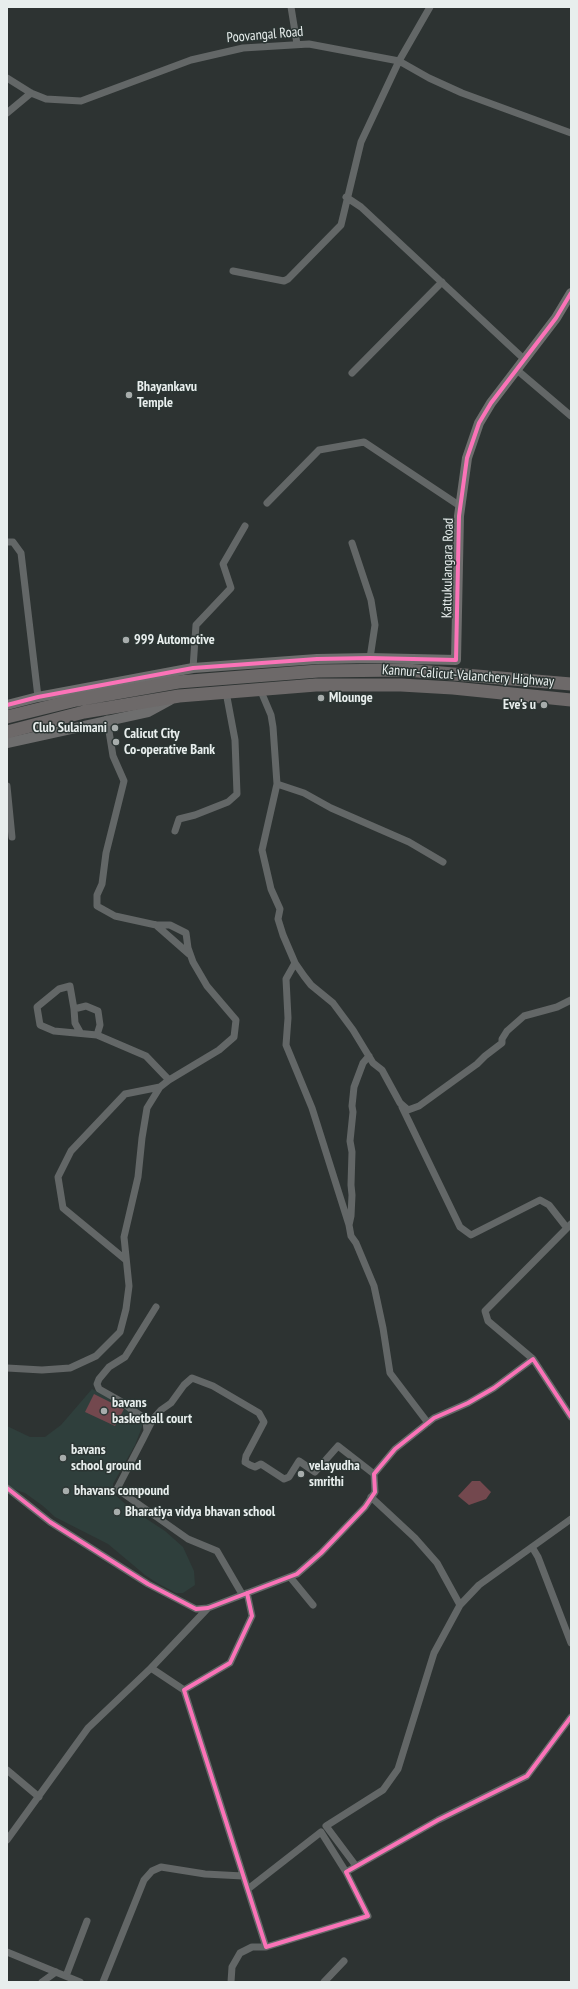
<!DOCTYPE html>
<style>
body{margin:0}
#map{position:relative;width:578px;height:1989px;overflow:hidden;background:#2d3332;font-family:"PT Sans Narrow",sans-serif}
canvas{display:block}
.frame{position:absolute;inset:0;border:8px solid #e8eeed;pointer-events:none}
</style>
<div id="map">
<canvas width="578" height="1989"></canvas>
<div class="frame"></div>
</div>
<script>
const g = document.querySelector('canvas').getContext('2d');
g.lineJoin = 'round';
function fill(path, color) {
  g.fillStyle = color;
  g.fill(path, 'evenodd');
}
function toPath(rows) {
  const path = new Path2D();
  for (const r of rows) {
    path.moveTo(r[0], r[1]);
    for (let i = 2; i < r.length; i += 2) path.lineTo(r[i], r[i + 1]);
  }
  return path;
}
function stroke(path, color, width, dash) {
  g.strokeStyle = color;
  g.lineWidth = width;
  g.lineCap = dash ? 'butt' : 'round';
  g.setLineDash(dash || []);
  g.stroke(path);
}
function label(font, color, halo, rows, align = 'center') {
  g.font = font + ' "PT Sans Narrow",sans-serif';
  g.lineWidth = 3;
  g.setLineDash([]);
  g.textBaseline = 'middle';
  g.strokeStyle = halo;
  g.fillStyle = color;
  for (const [text, x, y, turn = 0] of rows) {
    g.save();
    g.translate(x, y);
    g.rotate((+turn || 0) * Math.PI / 180);
    g.textAlign = isNaN(turn) ? turn : align;
    if (halo) g.strokeText(text, 0, 0);
    g.fillText(text, 0, 0);
    g.restore();
  }
}
fill(toPath([
 [92,1389,121,1405,142,1423,142,1427,135,1445,113,1484,113,1493,130,1508,165,1531,183,1547,194,1571,195,1585,183,1593,176,1593,157,1583,145,1575,108,1544,55,1517,43,1506,25,1493,7,1487,7,1426,30,1437,45,1437,61,1425]
]), '#2f3f3c');
fill(toPath([
 [94,1394,124,1409,115,1426,85,1412],
 [472,1481,480,1481,491,1492,486,1499,469,1505,458,1496]
]), '#73484e');
stroke(toPath([
 [291,7,297,44],
 [7,78,31,93,46,99,81,101,191,60,243,48,309,44,399,61,429,78,462,93,571,133],
 [7,113,31,93],
 [346,197,361,207,525,360],
 [233,271,284,281,288,279,341,225,361,142,399,61,430,7],
 [517,370,571,416],
 [352,373,442,282],
 [267,503,319,450,364,442,460,506],
 [7,542,13,542,21,553,38,697],
 [352,543,371,600,375,625,370,658],
 [193,668,196,625,231,588,223,564,245,526],
 [260,689,271,715,273,727,277,784,262,850,271,889,280,909,278,919,283,935,295,963,304,976,311,985,333,1003,353,1030,373,1063,382,1070,400,1103,408,1110,419,1106,477,1064,485,1056,502,1043,502,1039,507,1031,524,1016,557,1007,571,1000],
 [277,784,304,793,331,808,409,842,443,862],
 [7,786,12,837],
 [175,831,179,819,195,815,228,802,237,794,235,740,226,692],
 [156,925,189,954],
 [295,963,286,979,288,1018,286,1045,312,1108,349,1225],
 [74,1009,70,986,59,989,37,1007,40,1025,54,1031,97,1035,146,1056,169,1080,219,1050,234,1037,236,1020,207,986,193,962,188,948,186,933,170,925,156,925,115,916,97,906,97,895,102,884,106,853,124,781,113,756,107,719],
 [80,1032,75,1023,74,1009,86,1006,98,1011,100,1025,97,1035],
 [369,1056,363,1063,354,1087,352,1106,353,1112,350,1141,352,1152,351,1185,352,1195,351,1216,349,1225,351,1236,356,1243,374,1286,383,1328,390,1373,428,1423],
 [402,1107,460,1227,471,1235,540,1200,549,1205,567,1228],
 [126,1260,63,1208,58,1177,71,1151,125,1094,160,1087],
 [156,1307,125,1357,109,1367,99,1379,97,1384,99,1389,122,1402,132,1410,140,1415,146,1421,147,1431,143,1439,117,1489,188,1539,217,1551,242,1594],
 [533,1359,488,1321,485,1311,571,1224],
 [7,1368,42,1370,70,1368,96,1356,120,1332,126,1309,129,1286,124,1237,138,1177,142,1138,147,1108,160,1087,169,1080],
 [147,1431,153,1419,161,1410,171,1403,184,1385,192,1378,213,1386,259,1413,264,1422,246,1456,245,1462,250,1465,255,1467,261,1464,284,1479,289,1477,299,1461,315,1472,338,1446,374,1474],
 [7,1488,50,1522,148,1584,196,1609,208,1608,297,1574,321,1553,365,1507,375,1492,374,1474,395,1449,434,1418,468,1403,494,1388,533,1359,571,1417],
 [371,1497,415,1538,437,1563,460,1605],
 [532,1547,538,1557,571,1643],
 [290,1577,313,1605],
 [247,1593,252,1616,230,1663,184,1690,266,1947,368,1916,346,1872,438,1820,527,1776,571,1717],
 [151,1668,208,1608],
 [7,1770,39,1797],
 [7,1840,88,1728,151,1668,184,1690],
 [356,1866,326,1826,383,1790,398,1769,434,1653,460,1605,479,1585,571,1519],
 [248,1889,321,1832,346,1872],
 [7,1952,80,1982],
 [66,1976,87,1921],
 [42,1982,56,1972],
 [103,1982,144,1880,152,1871,161,1867,205,1874,243,1876],
 [231,1982,232,1967,240,1953,252,1947,266,1947],
 [324,1982,344,1961]
]), '#636767', 7);
stroke(toPath([
 [7,705,38,697,193,668,317,659,370,658,456,660,459,516,467,458,479,423,491,403,556,318,571,293],
 [7,743,148,712,170,700]
]), '#6e6e6e', 10);
stroke(toPath([
 [7,717,76,700,178,682,318,671,406,670,571,684],
 [7,732,84,712,179,696,316,685,401,685,453,688,571,700]
]), '#6d6969', 13);
stroke(toPath([
 [7,705,38,697,193,668,317,659,370,658,456,660,459,516,467,458,479,423,491,403,556,318,571,293],
 [7,1488,50,1522,148,1584,196,1609,208,1608,297,1574,321,1553,365,1507,375,1492,374,1474,395,1449,434,1418,468,1403,494,1388,533,1359,571,1417],
 [247,1593,252,1616,230,1663,184,1690,266,1947,368,1916,346,1872,438,1820,527,1776,571,1717]
]), '#fb73b8', 4);
for (const [x, y, r, color] of [
 [129,395,4,"#a7adac"],
 [126,640,4,"#a7adac"],
 [321,698,4,"#a7adac"],
 [544,705,4,"#a7adac"],
 [115,728,4,"#a7adac"],
 [116,742,4,"#a7adac"],
 [104,1411,4,"#a7adac"],
 [63,1458,4,"#a7adac"],
 [301,1474,4,"#a7adac"],
 [66,1491,4,"#a7adac"],
 [117,1512,4,"#a7adac"]
]) {
  const dot = new Path2D();
  dot.arc(x, y, r, 0, 2 * Math.PI);
  g.fillStyle = color;
  g.fill(dot);
  stroke(dot, '#2b3533', 1.5);
}
label('14px', '#e8eeed', '#2b3533', [
 ["Poovangal Road",265,35,-5],
 ["Kattukulangara Road",448,568,-89],
 ["Kannur-Calicut-Valanchery Highway",468,676,4]
]);
label('bold 14px', '#e8eeed', '#2b3533', [
 ["Bhayankavu",137,387],
 ["Temple",137,403],
 ["999 Automotive",134,640],
 ["Mlounge",329,698],
 ["Eve's u",536,705,"right"],
 ["Club Sulaimani",107,728,"right"],
 ["Calicut City",124,734],
 ["Co-operative Bank",124,750],
 ["bavans",112,1403],
 ["basketball court",112,1419],
 ["bavans",71,1450],
 ["school ground",71,1466],
 ["velayudha",309,1466],
 ["smrithi",309,1482],
 ["bhavans compound",74,1491],
 ["Bharatiya vidya bhavan school",125,1512]
], 'left');
</script>
